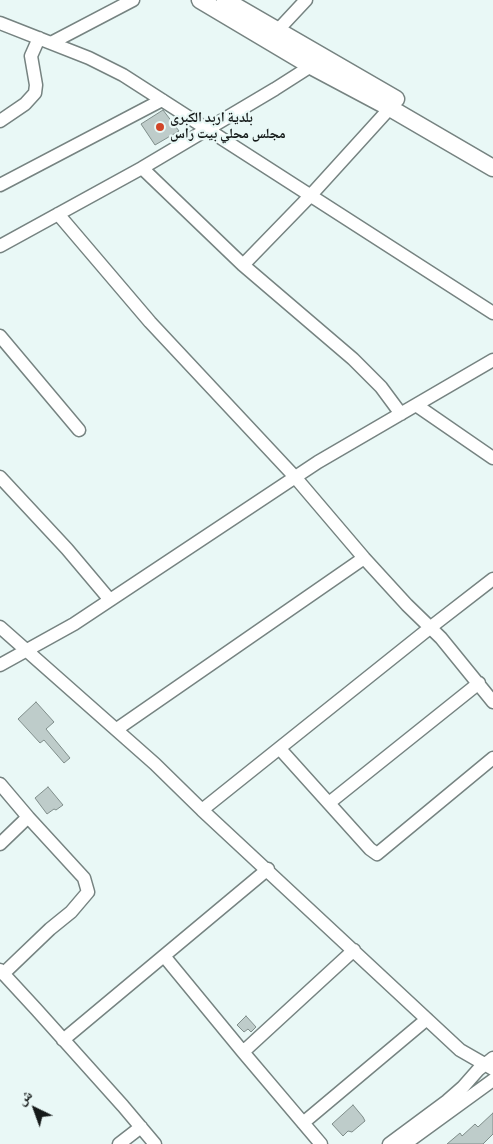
<!DOCTYPE html>
<meta charset="utf-8">
<style>
body{margin:0}
#map{position:relative;width:493px;height:1144px;overflow:hidden;background:#e9f8f6;font-family:"Source Sans 3","Noto Naskh Arabic",sans-serif}
canvas{display:block}
.north{position:absolute;left:10px;top:1084px;width:50px;height:50px;-webkit-text-stroke:4px #e9f8f6;paint-order:stroke;rotate:318deg;font-size:14px;font-weight:700;line-height:20px;text-align:center;color:#151a19}
.north::after{content:'';display:block;margin:auto;width:18px;height:22px;background:#151a19;clip-path:polygon(50% 0,100% 100%,50% 72%,0 100%)}
</style>
<div id="map">
<canvas width="493" height="1144"></canvas>
<div class="north">ش</div>
</div>
<script>
const g = document.querySelector('canvas').getContext('2d');
g.lineJoin = 'round';
function fill(path, color) {
  g.fillStyle = color;
  g.fill(path, 'evenodd');
}
function toPath(rows) {
  const path = new Path2D();
  for (const r of rows) {
    path.moveTo(r[0], r[1]);
    for (let i = 2; i < r.length; i += 2) path.lineTo(r[i], r[i + 1]);
  }
  return path;
}
function stroke(path, color, width, dash) {
  g.strokeStyle = color;
  g.lineWidth = width;
  g.lineCap = dash ? 'butt' : 'round';
  g.setLineDash(dash || []);
  g.stroke(path);
}
function label(font, color, halo, rows, align = 'center') {
  g.font = font + ' "Source Sans 3","Noto Naskh Arabic",sans-serif';
  g.lineWidth = 4.5;
  g.setLineDash([]);
  g.textBaseline = 'middle';
  g.strokeStyle = halo;
  g.fillStyle = color;
  for (const [text, x, y, turn = 0] of rows) {
    g.save();
    g.translate(x, y);
    g.rotate((+turn || 0) * Math.PI / 180);
    g.textAlign = isNaN(turn) ? turn : align;
    if (halo) g.strokeText(text, 0, 0);
    g.fillText(text, 0, 0);
    g.restore();
  }
}
const building = toPath([
 [163,110,179,131,155,145,141,124,163,110],
 [36,702,54,722,46,729,70,758,64,763,44,740,40,743,18,719,36,702],
 [48,787,63,805,56,810,54,809,47,814,35,798,48,787],
 [246,1016,256,1027,251,1032,248,1029,244,1032,237,1025,246,1016],
 [353,1105,363,1117,365,1121,352,1132,348,1131,343,1136,332,1124,353,1105],
 [493,1113,493,1134,483,1144,447,1144,460,1133,462,1136,475,1124,478,1127,493,1113]
]);
fill(building, '#beccca');
stroke(building, '#7f8d8a', 1);
const minor = toPath([
 [0,23,89,58,123,75,493,313],
 [277,31,306,0],
 [51,43,133,0],
 [390,108,311,195,243,265,353,359,381,387,401,414],
 [0,121,25,104,35,93,36,85,31,56,39,38],
 [142,168,243,265],
 [0,185,162,100],
 [58,214,150,322,295,477,364,558,407,605,441,638,493,702],
 [0,246,142,168,275,89,311,66],
 [0,336,79,430],
 [416,405,493,458],
 [0,477,67,549,110,600],
 [0,627,155,764,202,810,460,1050,493,1069],
 [0,665,74,624,318,462,493,360],
 [117,729,364,558],
 [280,749,370,849,377,854,493,758],
 [0,784,28,817,0,844],
 [329,803,479,683],
 [202,810,431,627,493,579],
 [164,956,243,1052,321,1144],
 [0,970,36,1009,123,1106,155,1144],
 [3,974,50,929,71,912,88,892,84,878,28,817],
 [63,1040,268,869],
 [243,1052,354,950],
 [303,1123,427,1019],
 [119,1144,141,1127],
 [389,1144,447,1101,463,1087,478,1070,493,1058],
 [405,1144,493,1080]
]);
const major = toPath([
 [200,0,311,66,390,108,493,168],
 [225,0,396,99]
]);
stroke(minor, '#768381', 15);
stroke(major, '#768381', 19);
stroke(minor, '#fff', 12);
stroke(major, '#fff', 16);
for (const [x, y, r, color] of [
 [160,127,5,"#d14629"]
]) {
  const dot = new Path2D();
  dot.arc(x, y, r, 0, 2 * Math.PI);
  g.fillStyle = color;
  g.fill(dot);
  stroke(dot, '#e9f8f6', 2);
}
label('bold 14px', '#151a19', '#e9f8f6', [
 ["بلدية اربد الكبرى",170,119],
 ["مجلس محلي بيت راس",170,135]
], 'left');
</script>
